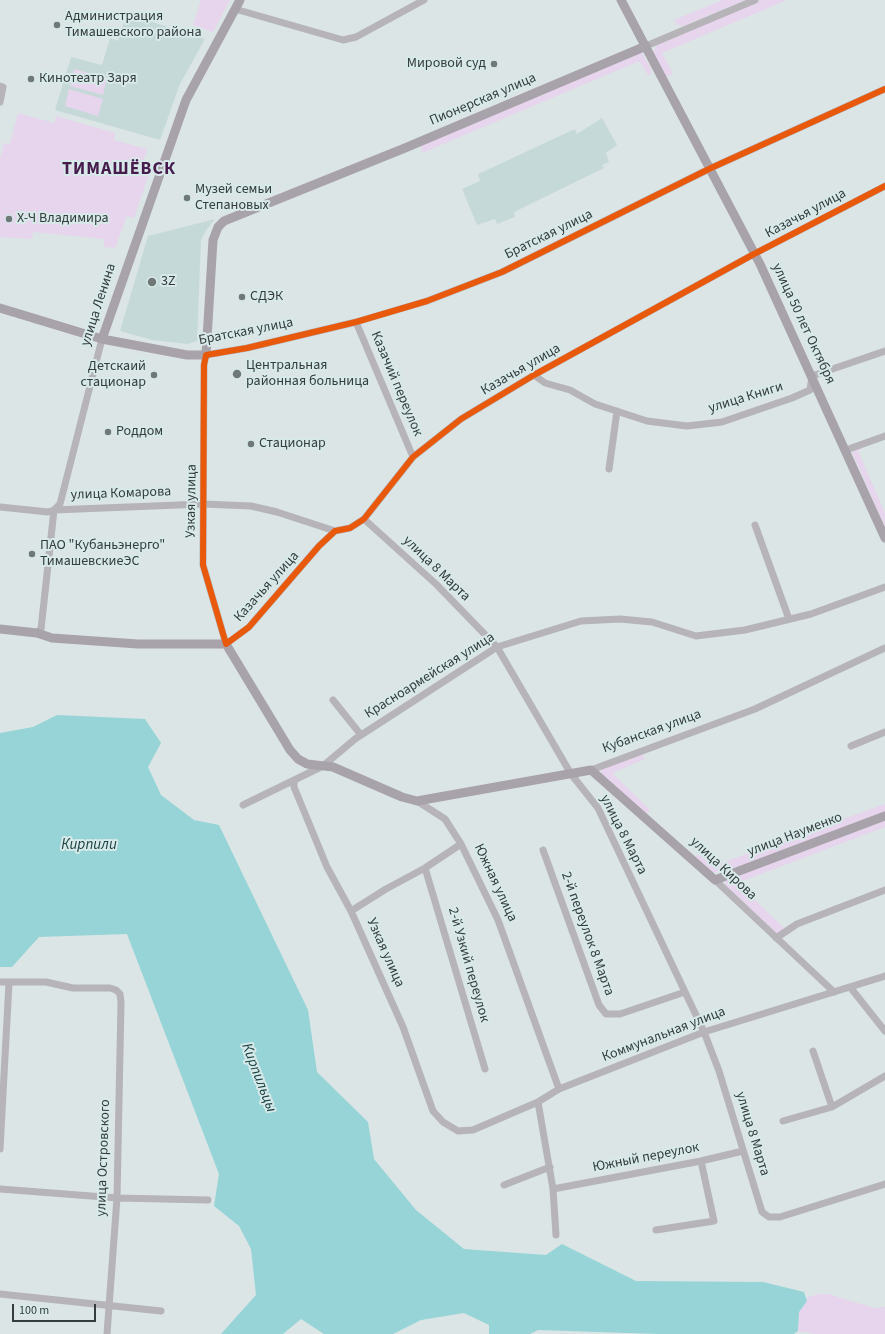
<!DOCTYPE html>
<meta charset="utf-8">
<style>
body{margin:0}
#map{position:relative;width:885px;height:1334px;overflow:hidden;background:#dbe5e5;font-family:"Source Sans 3",sans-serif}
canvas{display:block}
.scale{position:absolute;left:12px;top:1304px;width:84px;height:18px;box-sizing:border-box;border:2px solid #353c3c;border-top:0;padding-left:5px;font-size:12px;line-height:14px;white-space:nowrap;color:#353c3c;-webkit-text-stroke:3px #d7e9e9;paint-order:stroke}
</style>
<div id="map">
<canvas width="885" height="1334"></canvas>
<div class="scale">100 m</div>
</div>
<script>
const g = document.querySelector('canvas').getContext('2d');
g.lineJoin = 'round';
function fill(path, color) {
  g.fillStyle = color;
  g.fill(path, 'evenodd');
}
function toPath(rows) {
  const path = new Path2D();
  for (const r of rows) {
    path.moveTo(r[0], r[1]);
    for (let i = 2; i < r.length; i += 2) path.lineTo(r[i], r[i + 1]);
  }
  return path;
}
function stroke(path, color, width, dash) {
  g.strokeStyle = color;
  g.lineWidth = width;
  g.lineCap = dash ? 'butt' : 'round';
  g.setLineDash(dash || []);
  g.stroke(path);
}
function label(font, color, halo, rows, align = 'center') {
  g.font = font + ' "Source Sans 3",sans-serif';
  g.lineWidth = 4;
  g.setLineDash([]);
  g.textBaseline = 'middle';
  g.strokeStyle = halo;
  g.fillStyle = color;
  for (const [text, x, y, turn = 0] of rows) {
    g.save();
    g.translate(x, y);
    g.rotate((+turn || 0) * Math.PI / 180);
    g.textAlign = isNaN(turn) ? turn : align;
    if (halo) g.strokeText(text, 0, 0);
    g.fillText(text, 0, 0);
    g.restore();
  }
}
fill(toPath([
 [131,11,141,13,140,18,205,39,180,84,160,140,55,110,71,57,102,65,110,38,118,41,123,25],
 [602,118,617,145,606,153,609,162,602,165,604,168,514,212,515,217,497,224,495,219,477,225,462,189,480,181,478,174,575,129,577,134],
 [215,219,205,232,201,240,197,341,187,344,152,340,120,331,148,236]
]), '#c6d9d9');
fill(toPath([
 [201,0,230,0,213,32,193,25],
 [723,0,745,0,683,26,677,25,674,20],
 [762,0,787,0,662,53,673,74,666,77,653,52,657,45],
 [641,52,651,69,650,75,648,75,640,62,637,62,422,153,421,145],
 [74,69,107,78,103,95,70,86],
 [69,89,103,99,98,116,65,106],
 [18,113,54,123,56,116,115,133,114,140,147,149,141,168,150,171,134,218,127,216,115,248,104,247,104,239,33,232,32,239,0,237,0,159,4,143,10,144],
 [864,447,858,451,885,513,885,527,852,452,852,451],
 [642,753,645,759,612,773,650,810,646,814,601,773,601,769],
 [885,804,885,812,724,872,712,872,695,857,698,854,713,866],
 [885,818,885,827,737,883,785,929,778,935,725,885,725,880],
 [818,1294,828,1294,874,1308,885,1307,885,1334,817,1334,798,1331,799,1312,807,1301,806,1298]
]), '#e7d4ed');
fill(toPath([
 [57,715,145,719,161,743,148,767,161,795,194,820,219,825,308,1010,317,1072,368,1122,374,1159,416,1210,464,1249,546,1255,562,1244,636,1281,763,1282,804,1292,807,1301,799,1312,798,1331,794,1334,659,1334,538,1330,530,1334,489,1334,489,1325,464,1313,421,1320,393,1334,324,1334,301,1319,283,1334,221,1334,256,1295,251,1249,239,1226,214,1206,219,1174,127,934,39,937,12,967,0,967,0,733,33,727]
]), '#96d4d7');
stroke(toPath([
 [235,9,343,40,356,37,424,0],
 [646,46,755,0],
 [0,86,3,87,0,102],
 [885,89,711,168,502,272,427,301,356,322,247,348,206,355,204,365,203,565,226,644,249,627,319,546,335,531,350,528,364,519,413,457,461,419,534,375,754,254,885,186],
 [356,322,413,457],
 [534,375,545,383,570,390,595,404,647,421,687,426,722,422,792,398,810,390,812,376,885,351],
 [846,450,885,436],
 [609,469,617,411],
 [0,507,48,512,54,510,203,504,251,506,277,512,335,531],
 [364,519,437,585,497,647,571,774,598,808,704,1032,719,1071,762,1212,769,1217,780,1217,885,1184],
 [755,525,789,619],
 [37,633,41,629,54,510,60,504,102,339],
 [333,700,361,735],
 [851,746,885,732],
 [591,770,755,709,885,648],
 [294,780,294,787,327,867,351,911,403,1027,433,1111,443,1122,458,1131,473,1130,538,1102,559,1089,704,1032,885,976],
 [417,801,445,819,461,844,498,920,559,1089],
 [243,805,323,766,355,739,497,647,581,621,620,619,652,622,696,636,745,630,811,614,885,587],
 [543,850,599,1005,606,1014,620,1014,685,992],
 [425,868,485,1069],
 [715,880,834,992],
 [351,911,386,889,425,868,461,844],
 [776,938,797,924,885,890],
 [0,982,46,982,73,988,110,988,116,990,120,994,121,1003,117,1198,107,1334],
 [850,987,885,1031],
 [813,1051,832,1107],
 [538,1102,553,1189,556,1235],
 [783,1121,832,1107,885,1076],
 [0,1149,9,983],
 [504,1185,550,1167],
 [0,1189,117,1198,208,1200],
 [553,1189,701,1161,743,1151],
 [656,1230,714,1221,701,1161],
 [0,1294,161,1311]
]), '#b6b3b9', 7);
stroke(toPath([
 [621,0,760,264,885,538],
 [0,308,102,339,187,355,206,355,213,240,218,227,224,221,405,148,646,46],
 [102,339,186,100,240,0],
 [0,629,37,633,52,638,138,644,226,644,290,750,298,759,307,764,333,767,402,797,417,801,591,770,715,880,885,816]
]), '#a8a2aa', 9);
stroke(toPath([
 [885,89,711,168,502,272,427,301,356,322,247,348,206,355,204,365,203,565,226,644,249,627,319,546,335,531,350,528,364,519,413,457,461,419,534,375,754,254,885,186]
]), '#e8590c', 6);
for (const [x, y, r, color] of [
 [57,25,4,"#6f7777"],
 [494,64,4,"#6f7777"],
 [31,79,4,"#6f7777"],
 [187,198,4,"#6f7777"],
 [9,219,4,"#6f7777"],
 [152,282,5,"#6f7777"],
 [242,297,4,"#6f7777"],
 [237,374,5,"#6f7777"],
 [154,375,4,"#6f7777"],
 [108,432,4,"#6f7777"],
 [251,444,4,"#6f7777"],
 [32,554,4,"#6f7777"]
]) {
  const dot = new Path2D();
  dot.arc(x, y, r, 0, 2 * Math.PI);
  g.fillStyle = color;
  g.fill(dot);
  stroke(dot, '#d7e9e9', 1.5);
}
label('14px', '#353c3c', '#d7e9e9', [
 ["Администрация",65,17],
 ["Тимашевского района",65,33],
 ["Мировой суд",486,64,"right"],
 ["Кинотеатр Заря",39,79],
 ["Музей семьи",195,190],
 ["Степановых",195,206],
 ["Х-Ч Владимира",17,219],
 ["3Z",161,282],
 ["СДЭК",250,297],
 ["Центральная",246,366],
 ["районная больница",246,382],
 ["Детскаий",146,367,"right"],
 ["стационар",146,383,"right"],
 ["Роддом",116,432],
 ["Стационар",259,444],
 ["ПАО \"Кубаньэнерго\"",40,546],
 ["ТимашевскиеЭС",40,562]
], 'left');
label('14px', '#353c3c', '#d7e9e9', [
 ["Пионерская улица",483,100,-23],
 ["Казачья улица",806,214,-28],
 ["Братская улица",549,235,-26],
 ["улица Ленина",99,305,-72],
 ["улица 50 лет Октября",803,324,65],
 ["Братская улица",246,332,-11],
 ["Казачья улица",521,370,-30],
 ["Казачий переулок",396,384,67],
 ["улица Книги",746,398,-17],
 ["улица Комарова",121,494,-2],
 ["Узкая улица",192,501,-89],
 ["улица 8 Марта",436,569,44],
 ["Казачья улица",267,587,-48],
 ["Красноармейская улица",430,676,-32],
 ["Кубанская улица",652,732,-20],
 ["улица 8 Марта",623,835,63],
 ["улица Науменко",795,835,-21],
 ["улица Кирова",723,869,43],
 ["Южная улица",495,883,65],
 ["2-й переулок 8 Марта",587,934,70],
 ["Узкая улица",385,953,66],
 ["2-й Узкий переулок",468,965,74],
 ["Коммунальная улица",664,1035,-21],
 ["улица 8 Марта",752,1134,73],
 ["улица Островского",104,1158,-88],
 ["Южный переулок",646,1158,-11]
]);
label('italic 15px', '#184042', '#d7e9e9', [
 ["Кирпили",89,846],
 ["Кирпильцы",258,1078,69]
]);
g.letterSpacing = '1px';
label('bold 18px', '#481b4d', '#d7e9e9', [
 ["ТИМАШЁВСК",119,170]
]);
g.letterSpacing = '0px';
</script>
